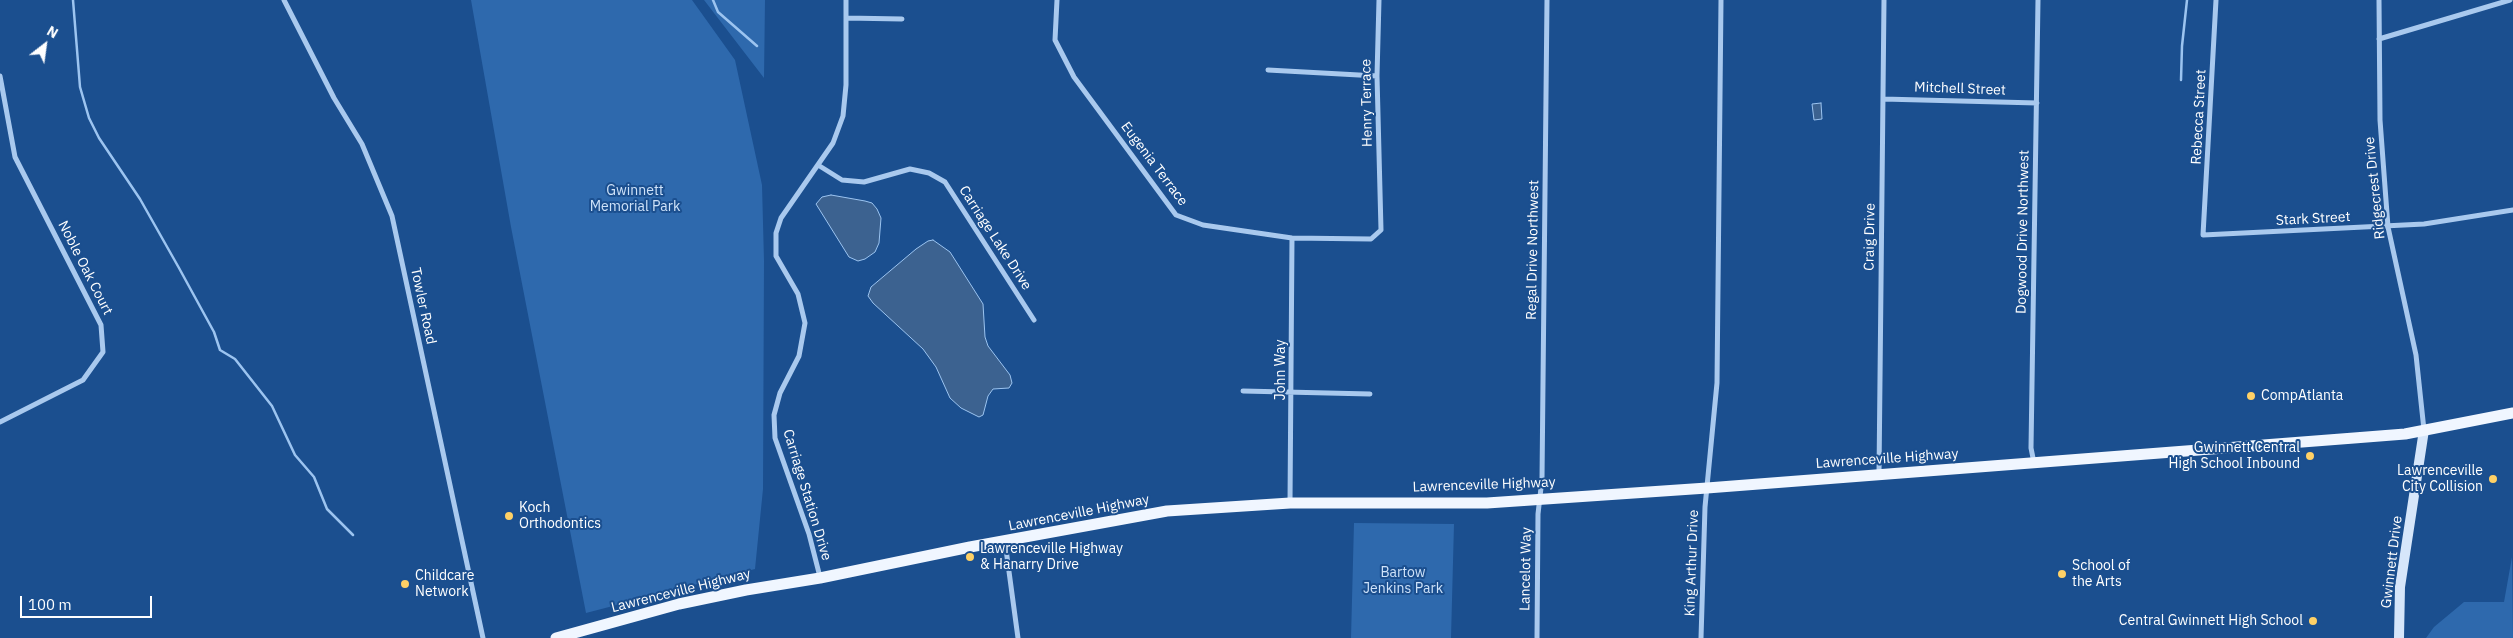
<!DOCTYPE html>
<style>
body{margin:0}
#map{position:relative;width:2513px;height:638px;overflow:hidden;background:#1b4f8f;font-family:"IBM Plex Sans",sans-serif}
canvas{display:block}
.north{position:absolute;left:20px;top:20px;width:50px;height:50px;-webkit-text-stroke:4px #1b4f8f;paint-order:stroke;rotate:30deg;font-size:14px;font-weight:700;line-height:20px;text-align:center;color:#fff}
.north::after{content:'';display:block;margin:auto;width:18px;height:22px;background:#fff;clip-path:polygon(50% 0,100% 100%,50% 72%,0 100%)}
.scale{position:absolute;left:20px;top:596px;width:132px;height:22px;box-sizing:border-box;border:2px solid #fff;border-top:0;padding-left:6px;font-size:15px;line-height:18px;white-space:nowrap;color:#fff;-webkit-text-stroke:4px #1b4f8f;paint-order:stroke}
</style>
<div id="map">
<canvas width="2513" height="638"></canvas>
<div class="north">N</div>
<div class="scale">100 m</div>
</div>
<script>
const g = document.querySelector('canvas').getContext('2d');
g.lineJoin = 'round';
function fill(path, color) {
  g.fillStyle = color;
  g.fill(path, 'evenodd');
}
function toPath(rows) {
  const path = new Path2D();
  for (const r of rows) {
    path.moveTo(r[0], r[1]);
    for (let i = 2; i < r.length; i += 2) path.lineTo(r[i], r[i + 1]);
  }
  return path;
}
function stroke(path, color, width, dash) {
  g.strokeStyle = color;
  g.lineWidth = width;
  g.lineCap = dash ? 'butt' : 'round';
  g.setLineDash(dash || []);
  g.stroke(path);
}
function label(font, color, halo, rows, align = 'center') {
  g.font = font + ' "IBM Plex Sans",sans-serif';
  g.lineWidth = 4;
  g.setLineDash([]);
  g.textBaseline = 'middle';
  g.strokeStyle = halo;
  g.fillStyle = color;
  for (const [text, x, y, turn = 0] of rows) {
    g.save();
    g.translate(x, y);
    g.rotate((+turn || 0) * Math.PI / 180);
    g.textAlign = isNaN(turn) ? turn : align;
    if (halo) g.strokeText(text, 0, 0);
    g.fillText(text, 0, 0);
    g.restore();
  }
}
fill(toPath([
 [471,0,692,0,735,60,762,185,764,261,763,489,755,569,586,613,511,227],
 [704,0,765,0,764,78],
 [1354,523,1454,524,1451,638,1351,638],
 [2512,557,2513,638,2426,638,2434,627,2464,602,2504,602]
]), '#2e69ad');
const water = toPath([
 [1821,103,1822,119,1814,120,1812,104,1821,103],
 [831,195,865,201,872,203,877,209,881,218,879,243,875,252,865,259,858,261,849,257,816,204,822,197,831,195],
 [933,240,950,252,983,304,985,337,988,346,1010,375,1012,383,1009,388,993,389,988,396,983,415,979,417,961,408,950,398,936,367,923,349,873,303,868,296,871,287,916,249,928,241,933,240]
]);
fill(water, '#3c6290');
stroke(water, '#9cc4f0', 1);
stroke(toPath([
 [73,0,80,87,89,118,99,138,140,199,179,268,214,332,220,350,235,359,272,406,295,455,314,477,327,509,353,535],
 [713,0,718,12,757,46],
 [2181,80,2182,46,2187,0]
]), '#9cc4f0', 2.5);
stroke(toPath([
 [284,0,334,98,362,144,392,216,483,638],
 [1057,0,1055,40,1074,77,1176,215,1203,225,1292,238,1371,239,1381,230,1377,76,1379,0],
 [2216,0,2203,235,2424,224,2513,210],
 [2379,0,2380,120,2388,227,2416,355,2424,430],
 [846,18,902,19],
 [2379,39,2510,0],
 [1268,70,1377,76],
 [0,76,15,157,101,325,103,352,83,380,0,422],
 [1883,99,2037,103],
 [818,165,842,180,864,182,910,169,929,173,945,182,1034,320],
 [1243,391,1370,394],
 [2034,463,2031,448,2038,0],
 [1879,474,1884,0],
 [1290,502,1292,238],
 [1005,542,1018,638],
 [820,577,809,534,775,438,774,415,780,393,799,356,805,323,798,294,776,256,776,233,781,218,833,143,843,116,846,85,846,0],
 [1537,638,1538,514,1542,479,1547,0],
 [1701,638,1705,507,1717,383,1721,0]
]), '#a9c9ee', 5);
stroke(toPath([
 [2399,638,2400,587,2424,430]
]), '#d6e6fa', 10);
stroke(toPath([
 [556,638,679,604,746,590,820,578,970,547,1167,511,1290,503,1487,503,1707,488,2354,438,2405,434,2513,413]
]), '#f0f6ff', 11);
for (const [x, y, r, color] of [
 [2251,396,5,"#ffd166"],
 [2310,456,5,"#ffd166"],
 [2493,479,5,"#ffd166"],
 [509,516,5,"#ffd166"],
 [970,557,5,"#ffd166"],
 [2062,574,5,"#ffd166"],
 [405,584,5,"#ffd166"],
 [2313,621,5,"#ffd166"]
]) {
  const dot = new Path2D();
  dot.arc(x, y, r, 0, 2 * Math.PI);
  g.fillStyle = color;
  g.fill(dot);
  stroke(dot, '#1b4f8f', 2);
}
label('14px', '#fff', '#1b4f8f', [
 ["Mitchell Street",1960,89,2],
 ["Henry Terrace",1367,103,-91],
 ["Rebecca Street",2199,117,-87],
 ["Eugenia Terrace",1154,164,53],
 ["Ridgecrest Drive",2375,188,-96],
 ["Stark Street",2313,219,-3],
 ["Dogwood Drive Northwest",2023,232,-89],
 ["Craig Drive",1870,237,-89],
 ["Carriage Lake Drive",995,238,57],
 ["Regal Drive Northwest",1533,250,-89],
 ["Noble Oak Court",85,268,63],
 ["Towler Road",423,306,78],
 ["John Way",1281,370,-90],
 ["Lawrenceville Highway",1887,459,-4],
 ["Lawrenceville Highway",1484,485,-2],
 ["Carriage Station Drive",807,495,73],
 ["Lawrenceville Highway",1079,513,-11],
 ["Gwinnett Drive",2392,562,-83],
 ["King Arthur Drive",1692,563,-88],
 ["Lancelot Way",1526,569,-89],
 ["Lawrenceville Highway",681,591,-14]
]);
label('14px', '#cfe3fa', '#1b4f8f', [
 ["Gwinnett",635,191],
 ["Memorial Park",635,207],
 ["Bartow",1403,573],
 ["Jenkins Park",1403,589]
]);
label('14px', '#fff', '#1b4f8f', [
 ["CompAtlanta",2261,396],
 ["Gwinnett Central",2300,448,"right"],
 ["High School Inbound",2300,464,"right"],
 ["Lawrenceville",2483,471,"right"],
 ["City Collision",2483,487,"right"],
 ["Koch",519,508],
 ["Orthodontics",519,524],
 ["Lawrenceville Highway",980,549],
 ["& Hanarry Drive",980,565],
 ["School of",2072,566],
 ["the Arts",2072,582],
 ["Childcare",415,576],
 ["Network",415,592],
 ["Central Gwinnett High School",2303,621,"right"]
], 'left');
</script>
